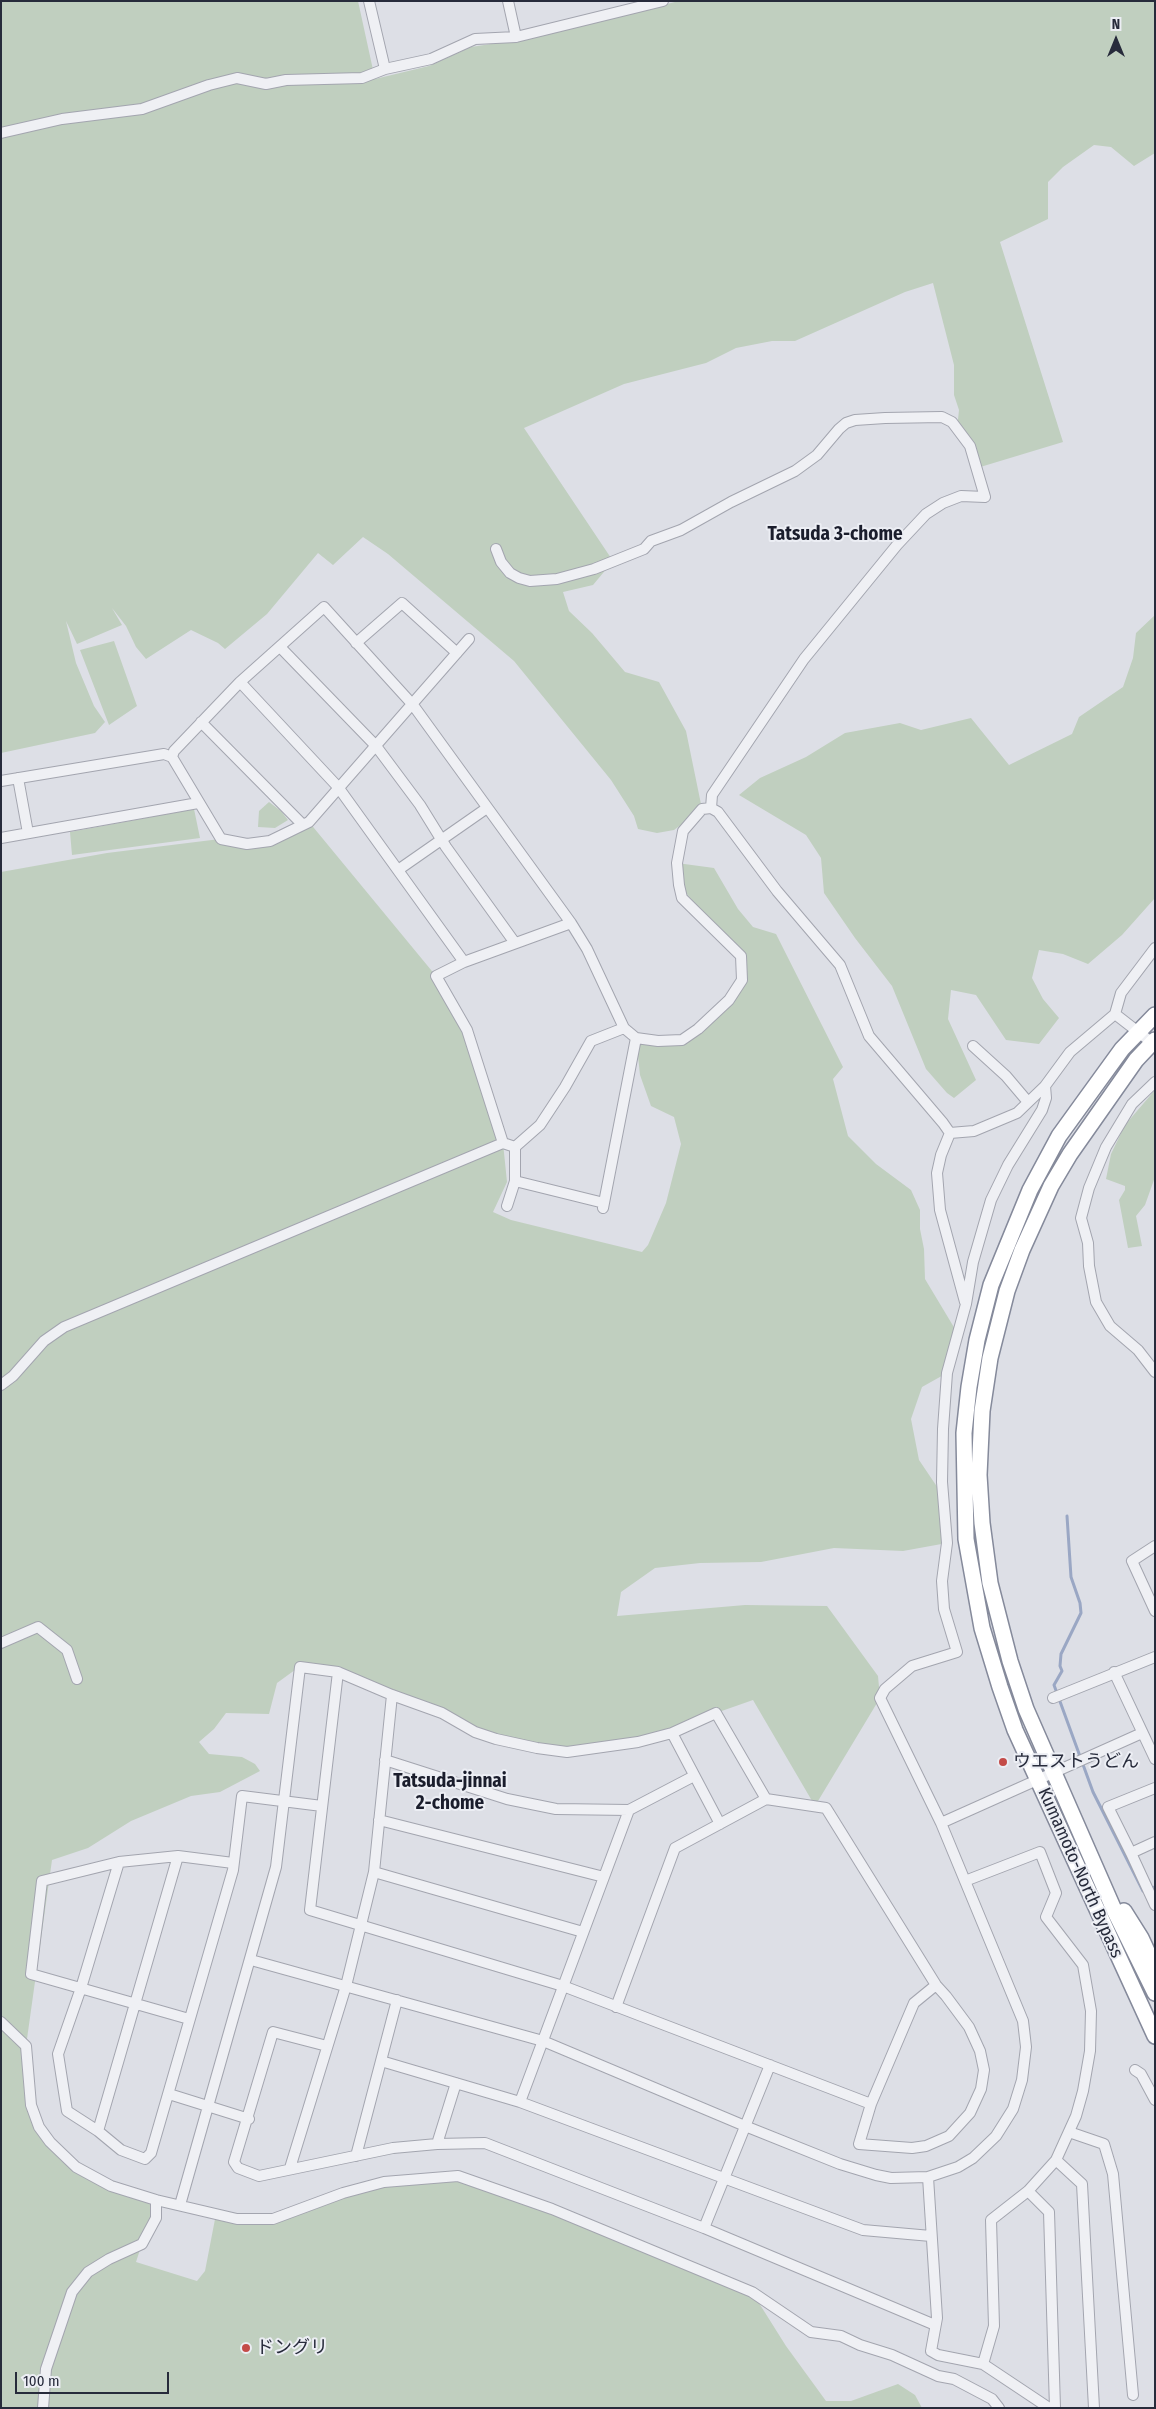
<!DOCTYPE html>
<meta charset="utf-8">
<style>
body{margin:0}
#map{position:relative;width:1156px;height:2409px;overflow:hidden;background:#dddfe6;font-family:"Fira Sans Condensed",sans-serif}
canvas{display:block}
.frame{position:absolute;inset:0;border:2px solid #272b3b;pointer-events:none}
.north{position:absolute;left:1091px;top:15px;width:50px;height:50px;-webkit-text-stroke:4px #eceef4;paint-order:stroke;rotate:0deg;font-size:14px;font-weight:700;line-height:20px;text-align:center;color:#272b3b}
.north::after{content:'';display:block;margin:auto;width:18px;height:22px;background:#272b3b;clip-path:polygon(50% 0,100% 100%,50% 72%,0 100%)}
.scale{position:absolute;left:15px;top:2372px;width:154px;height:22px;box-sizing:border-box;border:2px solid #272b3b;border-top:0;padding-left:6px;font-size:15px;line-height:18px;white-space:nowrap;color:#272b3b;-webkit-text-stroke:4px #eceef4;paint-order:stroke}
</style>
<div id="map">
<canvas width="1156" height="2409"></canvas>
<div class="frame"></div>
<div class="north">N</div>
<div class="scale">100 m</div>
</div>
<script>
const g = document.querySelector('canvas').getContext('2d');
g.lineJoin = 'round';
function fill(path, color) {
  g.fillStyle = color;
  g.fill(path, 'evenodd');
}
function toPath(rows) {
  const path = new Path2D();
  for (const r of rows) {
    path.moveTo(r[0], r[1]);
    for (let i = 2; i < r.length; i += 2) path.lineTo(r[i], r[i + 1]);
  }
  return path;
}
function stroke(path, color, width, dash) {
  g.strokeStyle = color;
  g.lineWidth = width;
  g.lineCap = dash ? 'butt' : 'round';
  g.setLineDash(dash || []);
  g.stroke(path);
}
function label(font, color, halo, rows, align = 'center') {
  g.font = font + ' "Fira Sans Condensed","Noto Sans JP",sans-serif';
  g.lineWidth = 4;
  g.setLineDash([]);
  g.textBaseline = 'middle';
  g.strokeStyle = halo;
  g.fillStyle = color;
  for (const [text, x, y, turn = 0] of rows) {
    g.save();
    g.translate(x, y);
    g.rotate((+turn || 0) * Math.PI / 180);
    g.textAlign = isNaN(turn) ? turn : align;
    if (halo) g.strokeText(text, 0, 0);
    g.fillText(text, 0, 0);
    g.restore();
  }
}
fill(toPath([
 [1,1,358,1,375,79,429,66,471,47,530,38,679,1,1155,1,1155,153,1134,166,1111,147,1094,145,1063,167,1048,182,1048,219,1000,242,1063,442,977,468,957,429,959,410,954,395,954,365,933,283,905,292,795,341,772,341,736,348,706,363,624,384,524,428,613,561,593,585,563,592,569,611,592,633,625,672,659,682,686,731,702,809,674,830,657,833,638,829,634,816,611,780,514,661,388,554,363,537,333,565,318,553,267,614,225,649,218,643,191,630,146,659,136,647,126,626,112,608,122,625,77,644,66,621,76,663,94,706,105,722,95,733,1,753],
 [1155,615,1155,898,1122,935,1088,964,1063,954,1039,950,1032,978,1043,999,1059,1018,1039,1044,1006,1040,976,995,951,990,948,1019,976,1080,954,1098,947,1093,926,1069,892,986,855,938,824,893,821,858,806,835,739,795,760,778,806,757,845,733,900,723,921,730,971,718,1009,765,1072,734,1079,717,1123,687,1133,658,1136,633],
 [114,641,137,706,109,725,80,650],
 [269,802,281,811,288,820,275,828,258,827,259,811],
 [194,809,200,838,72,855,70,832],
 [309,822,436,976,457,1011,503,1143,507,1182,493,1212,511,1220,642,1252,648,1245,666,1203,681,1144,674,1117,651,1106,640,1075,636,1038,682,1040,737,989,741,956,679,885,677,863,714,868,738,909,753,927,776,934,843,1067,833,1079,848,1136,876,1164,911,1190,920,1210,920,1229,924,1249,925,1279,958,1334,947,1373,922,1387,911,1419,919,1460,944,1497,947,1543,903,1551,834,1548,761,1562,700,1563,655,1568,621,1592,617,1616,745,1605,827,1606,878,1676,880,1698,815,1806,753,1700,716,1713,672,1733,567,1752,496,1739,338,1672,299,1667,277,1683,269,1714,226,1713,214,1729,199,1742,209,1754,242,1757,255,1764,260,1771,220,1792,191,1796,131,1821,88,1848,52,1860,26,2046,39,2127,76,2167,156,2200,136,2262,197,2281,205,2271,216,2214,272,2219,384,2182,458,2176,752,2292,786,2346,826,2401,851,2401,898,2384,915,2395,922,2408,1,2408,1,872,107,853,220,839,255,843],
 [1155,1090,1155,1177,1145,1205,1136,1216,1142,1246,1128,1248,1119,1200,1125,1190,1125,1186,1106,1179,1111,1154,1125,1125]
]), '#c0cfbf');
stroke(toPath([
 [1067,1516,1071,1577,1080,1603,1081,1613,1061,1654,1060,1666,1062,1671,1054,1685,1093,1792,1143,1891,1155,1887]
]), '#9aa7c4', 3);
const minor = toPath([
 [369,1,385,69],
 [508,1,516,37],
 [1,133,62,119,142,109,209,85,237,78,266,84,286,80,362,78,385,69,431,59,475,39,516,37,663,1],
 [496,549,501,562,510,573,519,578,530,581,557,579,594,569,644,549,651,541,681,530,731,502,795,471,817,455,839,429,846,423,855,420,885,418,942,417,952,422,970,446,985,497,961,496,943,503,926,514,897,545,804,659,712,795,711,808],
 [356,643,402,603,457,653],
 [280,647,376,746,420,805,446,847,515,943],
 [240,682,338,787,464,962],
 [201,722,303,825],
 [172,757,174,751,240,682,324,607,413,705,571,923,587,949,624,1028,636,1038,658,1041,682,1040,698,1029,729,1000,742,980,741,956,682,898,679,885,677,863,683,831,702,809,711,808,718,812,777,891,840,965,869,1036,943,1123,950,1133],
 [18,778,28,833],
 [1,781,164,754,172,757,221,839,247,844,270,841,309,822,469,639],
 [1,838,198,803],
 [398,870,487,808],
 [1115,1014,1155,1045],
 [973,1046,1006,1076,1028,1102],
 [1155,1082,1132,1104,1106,1147,1089,1188,1081,1218,1088,1243,1089,1266,1096,1302,1110,1326,1138,1350,1155,1372],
 [950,1133,974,1131,1017,1113,1045,1086,1070,1052,1115,1014,1121,993,1155,948],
 [950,1133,941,1155,937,1173,940,1210,965,1302],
 [503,1143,467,1030,436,976,464,962,571,923],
 [515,1147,540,1125,565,1087,591,1041,624,1028],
 [515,1181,604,1203],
 [603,1208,636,1038],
 [1,1385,13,1376,44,1341,64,1327,503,1143,515,1147,515,1181,507,1206],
 [1155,1546,1132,1561,1155,1611],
 [1,1643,38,1627,67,1650,77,1679],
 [338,1672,310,1910,563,1986,871,2104],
 [1114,1672,1155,1759],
 [1053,1698,1155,1657],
 [672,1733,720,1824],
 [385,1760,507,1799,556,1809,629,1810,694,1776],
 [1155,1788,1108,1807,1131,1853,1155,1842],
 [379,1820,604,1877],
 [941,1823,1142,1733],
 [1131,1853,1155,1905],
 [119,1862,81,1988,58,2054,67,2111,98,2131,121,2150,145,2159,151,2153,233,1870,242,1796,322,1806],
 [374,1872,583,1932],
 [965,1881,1040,1852,1056,1893,1046,1917,1083,1965,1091,2011,1090,2051,1083,2091,1076,2116,1056,2160,1028,2191,991,2220,994,2326,983,2364],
 [251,1960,543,2041,745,2126,840,2164,876,2175,891,2178,928,2177,958,2167,973,2158,996,2136,1013,2109,1022,2080,1026,2047,1023,2021,941,1823,880,1698,885,1689,912,1666,957,1652,944,1609,942,1581,947,1543,942,1482,943,1429,947,1373,966,1304,973,1262,991,1200,1008,1165,1042,1110,1046,1098,1045,1086],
 [616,2007,675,1848,766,1799,826,1808,936,1985,946,1996,969,2027,980,2051,984,2070,981,2089,970,2113,949,2136,926,2146,912,2148,859,2144,871,2104,914,2003,936,1985],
 [189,2019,31,1974,42,1881,119,1862,178,1856,233,1863],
 [1,2022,26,2046,31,2105,39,2127,50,2142,76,2167,111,2186,156,2200,237,2219,273,2219,343,2193,384,2182,458,2176,552,2209,752,2292,811,2332,841,2336,860,2345,892,2355,938,2376,954,2379,992,2399,999,2408],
 [327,2046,273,2032,234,2162,238,2168,259,2176,393,2148,437,2144,485,2143,704,2228,935,2325],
 [381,2061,520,2102,863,2230,931,2236],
 [1135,2070,1141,2074,1155,2100],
 [169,2094,249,2119],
 [520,2102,629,1810],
 [98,2131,178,1856],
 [1069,2132,1104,2144,1113,2174,1133,2395],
 [437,2144,456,2083],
 [356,2156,397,2000],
 [1056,2160,1082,2184,1094,2408],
 [290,2168,346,1986,374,1872,392,1695],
 [928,2177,937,2318,931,2351,938,2355,983,2364,1049,2408],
 [1028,2191,1049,2212,1055,2408],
 [180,2205,276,1867,300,1667,338,1672,392,1695,442,1713,475,1732,496,1739,537,1748,567,1752,638,1742,672,1733,716,1713,766,1799],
 [704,2228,770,2065],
 [43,2408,46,2369,72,2292,88,2272,109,2259,142,2244,156,2218,156,2200]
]);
const highway = toPath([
 [1155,1015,1122,1049,1085,1100,1059,1136,1030,1190,991,1285,977,1340,969,1387,964,1433,966,1539,982,1628,1000,1687,1015,1730,1155,2036],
 [1155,1040,1136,1060,1070,1154,1051,1186,1022,1250,1007,1291,990,1358,982,1411,979,1475,982,1523,990,1583,1010,1661,1026,1709,1115,1912,1155,1993],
 [1124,1911,1141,1938,1155,1968]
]);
stroke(minor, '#a3a5af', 12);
stroke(highway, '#858a9b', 18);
stroke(minor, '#eff0f4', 10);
stroke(highway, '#fff', 15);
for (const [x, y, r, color] of [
 [1003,1762,5,"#c44b48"],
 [246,2348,5,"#c44b48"]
]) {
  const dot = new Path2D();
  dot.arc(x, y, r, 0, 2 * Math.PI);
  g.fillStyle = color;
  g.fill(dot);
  stroke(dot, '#eceef4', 2);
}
label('18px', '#272b3b', '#eceef4', [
 ["ウエストうどん",1013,1762],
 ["ドングリ",256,2348]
], 'left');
label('18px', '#272b3b', '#eceef4', [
 ["Kumamoto-North Bypass",1080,1873,66]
]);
label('bold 19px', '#1a1d2c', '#eceef4', [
 ["Tatsuda 3-chome",835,535],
 ["Tatsuda-jinnai",450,1782],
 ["2-chome",450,1804]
]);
</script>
